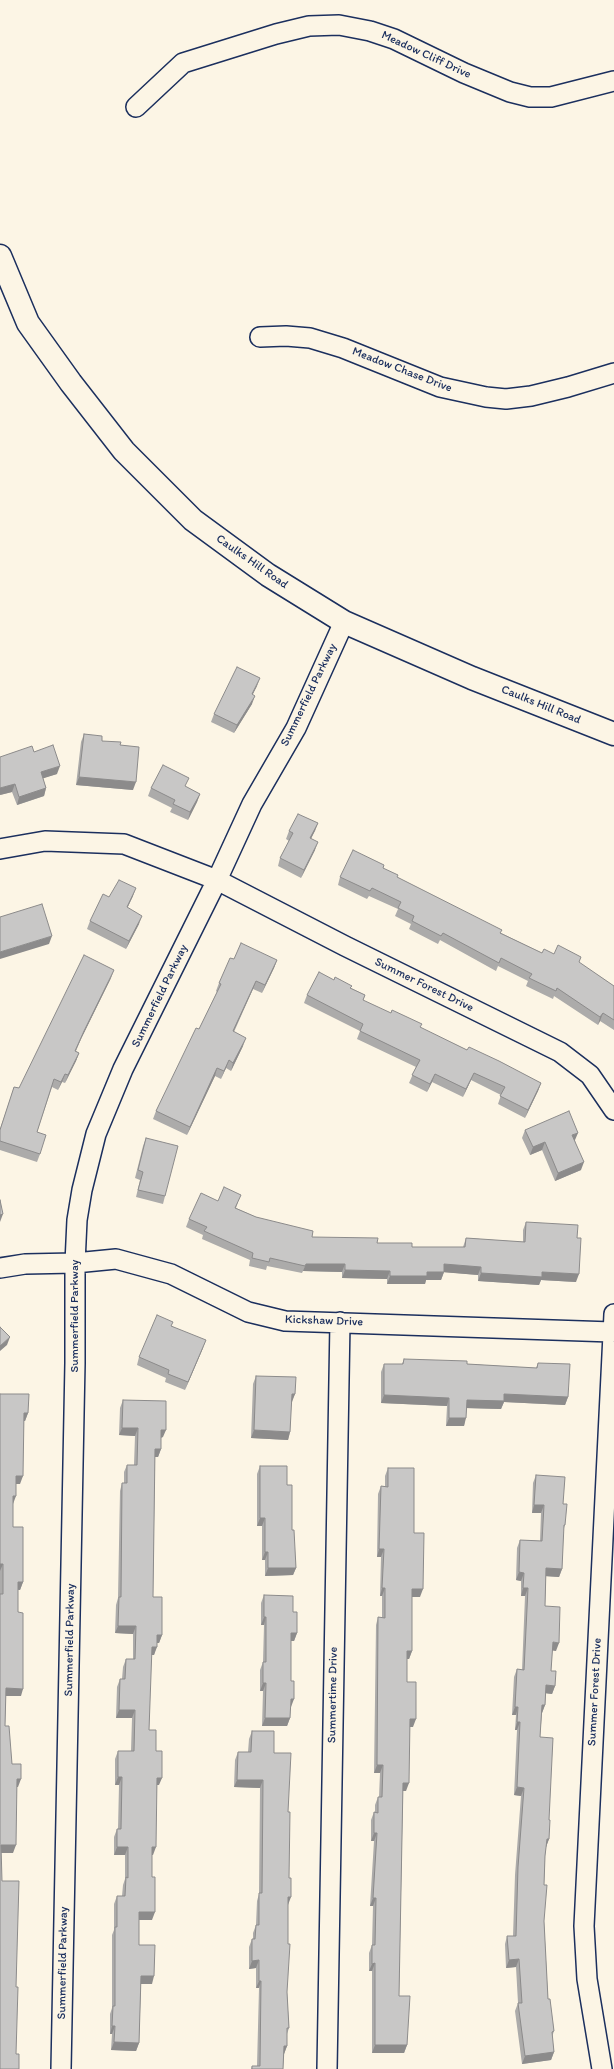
<!DOCTYPE html>
<style>
body{margin:0}
canvas{display:block;background:#fcf5e5}
</style>
<canvas width="614" height="2069"></canvas>
<script>
const g = document.querySelector('canvas').getContext('2d');
g.lineJoin = 'round';
function toPath(rows) {
  const path = new Path2D();
  for (const r of rows) {
    path.moveTo(r[0], r[1]);
    for (let i = 2; i < r.length; i += 2) path.lineTo(r[i], r[i + 1]);
  }
  return path;
}
function stroke(path, color, width, dash) {
  g.strokeStyle = color;
  g.lineWidth = width;
  g.lineCap = dash ? 'butt' : 'round';
  g.setLineDash(dash || []);
  g.stroke(path);
}
function fill(path, color) {
  g.fillStyle = color;
  g.fill(path, 'evenodd');
}
function label(font, color, halo, rows, align = 'center') {
  g.font = font + ' Itim,sans-serif';
  g.lineWidth = 4;
  g.setLineDash([]);
  g.textBaseline = 'middle';
  g.strokeStyle = halo;
  g.fillStyle = color;
  for (const [text, x, y, turn = 0] of rows) {
    g.save();
    g.translate(x, y);
    g.rotate((+turn || 0) * Math.PI / 180);
    g.textAlign = isNaN(turn) ? turn : align;
    if (halo) g.strokeText(text, 0, 0);
    g.fillText(text, 0, 0);
    g.restore();
  }
}
const minor = toPath([
 [136,107,183,63,276,34,309,26,339,25,370,31,394,39,464,73,510,92,530,97,551,97,614,81],
 [260,337,286,336,310,338,343,348,440,387,486,397,506,399,531,396,568,387,614,373],
 [0,849,45,841,124,844,217,880,345,946,560,1052,590,1075,614,1110],
 [0,1268,25,1264,75,1263,116,1259,171,1274,248,1312,285,1321,612,1332],
 [61,2069,75,1363,75,1263,77,1220,82,1190,96,1134,123,1069,217,880,252,804,296,728,344,622],
 [327,2069,340,1322],
 [602,2069,587,1979,584,1926,614,1314]
]);
const secondary = toPath([
 [0,256,28,323,71,383,124,451,193,520,268,575,344,622,472,678,614,734]
]);
stroke(minor, '#1b2f5e', 22);
stroke(secondary, '#1b2f5e', 25);
stroke(minor, '#fcf5e5', 19);
stroke(secondary, '#fcf5e5', 22);
fill(toPath([
 [257,686,252,695,252,704,234,733,211,722,214,714],
 [84,734,102,741,120,745,133,790,76,785,81,742],
 [34,752,57,774,43,778,46,788,44,796,17,805,12,792,0,795],
 [186,787,200,794,197,802,188,820,170,812,172,808,148,796,151,788],
 [318,823,311,839,315,850,301,878,278,866,280,858,289,841,286,839,289,831],
 [383,868,398,878,501,933,542,953,554,954,579,963,614,986,614,1030,600,1021,598,1025,554,996,553,999,526,986,528,981,498,966,496,971,440,940,438,944,409,929,411,924,395,916,398,909,369,896,367,899,338,885,340,877],
 [133,896,127,908,139,924,126,949,87,929,90,921,109,897],
 [234,959,277,960,274,968,262,993,253,989,234,1032,243,1046,231,1071,226,1068,221,1079,215,1076,187,1135,153,1119,156,1111,199,1029,217,992,216,991,219,983],
 [111,978,81,1039,76,1051,79,1053,76,1061,65,1083,62,1082,58,1090,52,1087,37,1132,40,1154,37,1162,0,1150,0,1129,14,1087,19,1088],
 [351,988,365,995,363,1001,467,1050,541,1083,538,1091,525,1118,498,1104,501,1095,471,1080,463,1097,432,1082,427,1092,409,1083,416,1067,357,1039,360,1031,304,1003,307,995],
 [525,1130,575,1140,581,1170,555,1181,542,1150,530,1155,522,1138],
 [146,1138,165,1196,163,1204,136,1197,140,1180,135,1178,143,1146],
 [218,1201,238,1202,236,1208,256,1217,312,1237,377,1243,412,1247,463,1247,466,1238,523,1242,523,1230,526,1222,576,1282,541,1280,539,1285,478,1281,478,1275,444,1272,441,1280,426,1280,425,1284,387,1284,387,1279,342,1278,342,1272,303,1271,302,1273,267,1266,266,1270,249,1266,250,1260,202,1239,203,1235,186,1227,189,1219],
 [172,1326,203,1348,185,1390,165,1382,166,1378,137,1365,139,1357],
 [404,1359,467,1364,536,1368,538,1363,568,1397,565,1405,504,1402,501,1409,467,1408,464,1426,446,1426,447,1406,381,1403,381,1372,384,1364,402,1364],
 [256,1376,295,1394,291,1402,290,1432,288,1440,251,1438,253,1384],
 [0,1394,28,1413,25,1421,24,1421,20,1484,16,1484,13,1503,13,1527,23,1582,20,1590,18,1590,18,1612,21,1696,6,1696,5,1726,12,1764,18,1787,17,1787,13,1853,1,1853,2,1881,16,1987,16,2054,0,2069],
 [123,1400,163,1437,161,1438,161,1449,158,1457,155,1457,153,1597,162,1635,159,1643,157,1643,154,1655,151,1655,149,1730,156,1751,159,1785,157,1785,153,1855,152,1855,152,1920,139,1920,139,1945,152,1984,141,1984,139,2043,136,2051,111,2050,112,2034,110,2034,110,2014,112,2008,112,1935,114,1930,114,1904,117,1896,122,1896,123,1885,125,1879,125,1855,114,1855,114,1837,117,1829,118,1829,119,1785,115,1785,115,1759,118,1751,131,1751,132,1718,116,1718,117,1687,120,1679,122,1679,123,1667,126,1659,133,1659,133,1634,115,1633,116,1605,118,1598,120,1491,122,1483,124,1483,124,1472,127,1465,134,1465,135,1436,119,1435,120,1408],
 [260,1466,287,1485,296,1568,293,1575,265,1576,265,1560,262,1560,262,1526,257,1526,257,1474],
 [388,1468,414,1533,420,1597,412,1597,412,1651,409,1659,407,1659,407,1682,413,1727,410,1727,406,1791,403,1791,399,1996,407,2045,404,2053,372,2053,372,1971,369,1971,369,1953,372,1945,373,1906,370,1906,374,1841,371,1841,371,1820,374,1812,375,1812,375,1805,378,1797,379,1797,380,1773,374,1773,376,1625,378,1617,382,1618,382,1596,380,1596,381,1557,377,1557,378,1494,381,1486,385,1486,385,1476],
 [536,1475,563,1504,565,1525,563,1531,562,1569,559,1577,546,1576,545,1606,556,1651,552,1650,551,1671,555,1686,552,1694,546,1693,545,1705,542,1713,540,1737,549,1820,549,1839,546,1847,545,1856,544,1885,544,1921,548,1999,554,2031,552,2037,554,2052,551,2060,522,2064,515,2011,518,2003,516,1967,506,1968,505,1944,507,1936,513,1936,515,1875,521,1796,514,1795,517,1730,515,1730,516,1715,512,1715,514,1677,517,1669,522,1670,525,1596,521,1596,521,1581,516,1580,517,1548,520,1540,540,1541,541,1513,532,1513,533,1483],
 [264,1595,293,1612,297,1633,294,1641,291,1641,290,1718,287,1726,262,1726,263,1691,260,1691,260,1670,263,1662,264,1625,261,1625,261,1603],
 [252,1731,274,1753,288,1812,287,1992,289,2028,287,2034,287,2046,284,2054,283,2069,251,2069,252,2066,257,2066,259,1988,256,1988,256,1968,249,1969,249,1947,252,1939,253,1939,253,1933,256,1925,257,1901,259,1894,260,1788,234,1787,235,1760,238,1752,248,1752,249,1739]
]), '#acabaa');
fill(toPath([
 [260,678,257,686,249,702,252,694],
 [255,696,252,704,234,733,237,725],
 [60,766,57,774,38,780,41,772],
 [79,777,136,782,133,790,76,785],
 [15,784,12,792,0,795,0,788],
 [46,788,44,796,17,805,19,797],
 [200,794,197,802,188,820,190,812],
 [318,823,315,831,307,846,310,838],
 [318,842,315,850,301,878,304,870],
 [136,888,133,896,124,915,127,907],
 [142,916,139,924,126,949,129,941],
 [52,936,49,944,0,959,0,952],
 [277,960,274,968,262,993,265,985],
 [114,970,111,978,81,1039,72,1059,84,1031],
 [256,981,253,989,230,1039,233,1031],
 [603,1013,600,1021,598,1025,600,1017],
 [246,1038,243,1046,231,1071,233,1063],
 [79,1053,76,1061,65,1083,68,1075],
 [229,1060,226,1068,221,1079,224,1071],
 [217,1068,215,1076,187,1135,190,1127],
 [474,1073,471,1080,463,1097,466,1089],
 [65,1074,62,1082,58,1090,61,1082],
 [435,1074,432,1082,427,1092,430,1084],
 [541,1083,538,1091,525,1118,528,1110],
 [578,1133,575,1140,569,1143,572,1135],
 [545,1142,542,1150,530,1155,533,1147],
 [584,1162,581,1170,555,1181,558,1173],
 [3,1214,0,1222,0,1215],
 [306,1264,345,1264,342,1272,303,1271],
 [444,1264,481,1267,478,1275,441,1272],
 [345,1270,390,1271,387,1279,342,1278],
 [427,1272,444,1272,441,1280,426,1280,425,1284,387,1284,390,1276],
 [542,1272,579,1274,576,1282,541,1280,539,1285,478,1281,481,1273],
 [10,1337,7,1345,0,1351,0,1346],
 [206,1340,203,1348,185,1390,188,1382],
 [292,1394,295,1394,292,1402,289,1402],
 [504,1394,568,1397,565,1405,504,1402,501,1409,464,1408,467,1400],
 [384,1395,449,1398,447,1406,381,1403],
 [24,1413,28,1413,25,1421,21,1421],
 [449,1418,466,1418,464,1426,446,1426],
 [122,1428,138,1428,135,1436,119,1435],
 [161,1430,166,1430,163,1437,158,1438],
 [254,1430,290,1432,288,1440,251,1438],
 [155,1449,161,1449,158,1457,152,1457],
 [16,1476,23,1476,20,1484,13,1484],
 [13,1496,16,1496,13,1504],
 [534,1505,544,1505,541,1513,532,1513],
 [260,1518,265,1518,262,1526,257,1526],
 [379,1549,384,1549,381,1557,377,1557],
 [265,1552,268,1552,265,1560,262,1560],
 [0,1564,3,1564,0,1571],
 [268,1568,296,1568,293,1575,265,1576],
 [546,1568,562,1569,559,1577,543,1576],
 [519,1572,524,1573,521,1581,516,1580],
 [18,1582,23,1582,20,1590,15,1589],
 [382,1588,385,1588,382,1596,380,1596],
 [523,1588,528,1588,525,1596,521,1596],
 [412,1589,423,1589,420,1597,409,1597],
 [264,1617,266,1617,264,1625,261,1625],
 [118,1626,136,1626,133,1634,115,1633],
 [291,1633,297,1633,294,1641,288,1641],
 [157,1635,162,1635,159,1643,154,1643],
 [553,1642,559,1643,556,1651,550,1650],
 [152,1647,157,1647,154,1655,149,1655],
 [407,1651,412,1651,409,1659,404,1659],
 [263,1683,266,1683,263,1691,260,1691],
 [546,1685,555,1686,552,1694,543,1693],
 [6,1688,23,1689,21,1696,4,1696],
 [291,1699,294,1699,291,1707],
 [542,1705,545,1705,542,1713,539,1712],
 [515,1707,518,1707,516,1715,512,1715],
 [119,1710,135,1710,132,1718,116,1718],
 [265,1718,290,1718,287,1726,262,1726],
 [410,1719,416,1719,413,1727,407,1727],
 [517,1722,520,1722,517,1730,515,1730],
 [377,1765,383,1765,380,1773,374,1773],
 [118,1777,122,1777,119,1785,115,1785],
 [157,1778,162,1778,159,1785,154,1785],
 [17,1779,21,1779,18,1787,15,1787],
 [237,1780,263,1780,260,1788,234,1787],
 [403,1783,409,1783,406,1791,400,1791],
 [517,1787,524,1788,521,1796,514,1795],
 [374,1833,377,1833,374,1841,371,1841],
 [547,1839,549,1839,546,1847,544,1847],
 [1,1845,16,1845,13,1853,0,1853],
 [117,1847,128,1847,125,1855,114,1855],
 [152,1847,156,1847,153,1855,149,1855],
 [288,1897,291,1897,288,1905],
 [373,1898,376,1898,373,1906,370,1906],
 [139,1912,155,1912,152,1920,136,1920],
 [519,1959,516,1967,506,1968,509,1960],
 [259,1960,256,1968,249,1969,252,1961],
 [375,1963,372,1971,369,1971,372,1964],
 [141,1976,154,1976,152,1984,138,1984],
 [259,1981,261,1981,259,1988,256,1988],
 [112,2026,115,2026,112,2034,110,2034],
 [114,2042,139,2043,136,2051,111,2050],
 [375,2045,407,2045,404,2053,372,2053],
 [284,2046,287,2046,284,2054,281,2054],
 [554,2052,551,2060,522,2064,525,2056]
]), '#8c8b8b');
const building = toPath([
 [237,667,260,678,252,694,255,696,237,725,214,714,237,667],
 [84,734,102,736,102,741,121,742,120,745,139,747,136,782,79,777,84,734],
 [53,745,60,766,41,772,46,788,19,797,15,784,0,788,0,757,32,746,34,752,53,745],
 [163,765,189,778,185,786,200,794,190,812,173,804,175,800,151,788,163,765],
 [298,814,318,823,310,838,318,842,304,870,280,858,293,833,289,831,298,814],
 [353,850,384,865,383,868,398,875,397,877,502,930,500,933,542,953,544,949,554,954,558,945,581,957,579,962,614,986,614,1020,603,1013,600,1017,557,988,556,991,529,978,532,974,501,958,499,963,443,933,441,936,412,921,414,916,398,908,401,902,372,888,370,891,340,877,353,850],
 [119,880,136,888,127,907,142,916,129,941,90,921,103,894,109,897,119,880],
 [42,904,52,936,0,952,0,917,42,904],
 [241,943,277,960,265,985,256,981,233,1031,246,1038,233,1063,229,1060,224,1071,217,1068,190,1127,156,1111,196,1028,199,1029,221,984,219,983,230,958,234,959,241,943],
 [84,955,114,970,84,1031,75,1051,79,1053,68,1075,65,1074,61,1082,54,1079,37,1132,46,1135,40,1154,0,1141,0,1130,14,1087,19,1088,84,955],
 [319,972,334,980,335,977,352,986,350,988,365,995,363,1000,391,1013,392,1010,422,1024,420,1027,467,1050,469,1047,499,1061,541,1083,528,1110,500,1096,505,1087,474,1073,466,1089,435,1074,430,1084,412,1075,420,1060,360,1031,363,1024,307,995,319,972],
 [569,1111,578,1133,572,1135,584,1162,558,1173,545,1142,533,1147,525,1130,569,1111],
 [146,1138,178,1146,165,1196,138,1190,143,1172,138,1170,146,1138],
 [224,1187,241,1195,235,1208,256,1217,313,1231,312,1237,378,1238,377,1243,412,1243,412,1247,465,1247,466,1238,525,1242,526,1222,578,1225,577,1238,581,1238,579,1274,542,1272,542,1277,481,1273,481,1267,444,1264,444,1272,427,1272,427,1276,390,1276,390,1271,345,1270,345,1264,306,1264,305,1266,270,1258,269,1262,252,1258,253,1253,204,1231,207,1227,189,1219,201,1193,218,1201,224,1187],
 [0,1200,3,1214,0,1215,0,1200],
 [157,1315,173,1322,171,1326,206,1340,188,1382,168,1374,169,1370,139,1357,157,1315],
 [0,1327,10,1337,0,1346,0,1327],
 [404,1359,467,1361,467,1364,537,1368,538,1363,570,1364,568,1397,504,1394,504,1401,467,1400,466,1418,449,1418,449,1398,384,1395,384,1364,403,1364,404,1359],
 [256,1376,296,1377,295,1394,292,1394,290,1432,254,1430,256,1376],
 [0,1394,29,1394,28,1413,24,1413,23,1476,16,1476,16,1496,13,1496,13,1527,23,1527,23,1582,18,1582,18,1612,23,1613,23,1689,6,1688,5,1726,9,1726,12,1764,21,1764,21,1779,17,1779,16,1845,1,1845,2,1881,19,1881,16,1987,18,1987,16,2054,19,2054,19,2069,0,2069,0,1594,3,1594,3,1564,0,1564,0,1394],
 [123,1400,166,1401,166,1430,161,1430,161,1449,155,1449,153,1597,162,1597,162,1635,157,1635,157,1647,152,1647,149,1730,156,1730,156,1751,162,1751,162,1778,157,1778,156,1847,152,1847,152,1877,155,1877,155,1912,139,1912,139,1945,155,1945,154,1976,141,1976,139,2043,114,2042,115,2026,112,2026,113,2006,115,2006,115,1927,117,1927,117,1896,125,1896,126,1877,128,1878,128,1847,117,1847,117,1829,121,1829,122,1777,118,1777,118,1751,134,1751,135,1710,119,1710,120,1679,125,1679,126,1659,135,1659,136,1626,118,1626,119,1597,121,1597,122,1483,127,1483,127,1465,137,1465,138,1428,122,1428,123,1400],
 [260,1466,287,1466,287,1485,292,1485,292,1530,294,1530,296,1568,268,1568,268,1552,265,1552,265,1518,260,1518,260,1466],
 [388,1468,414,1468,414,1533,424,1533,423,1589,412,1589,412,1651,407,1651,407,1682,416,1682,416,1719,410,1719,409,1783,403,1783,399,1996,410,1996,407,2045,375,2045,375,1963,372,1964,372,1945,375,1945,376,1898,373,1898,377,1833,374,1833,374,1812,378,1813,378,1797,382,1797,383,1765,377,1765,378,1617,385,1618,385,1588,382,1588,384,1549,379,1549,381,1486,388,1487,388,1468],
 [536,1475,565,1477,563,1504,567,1504,565,1525,564,1525,562,1569,546,1568,545,1606,560,1607,559,1643,553,1642,551,1671,556,1671,555,1686,546,1685,545,1705,542,1705,540,1737,553,1738,549,1820,550,1820,549,1839,547,1839,545,1856,544,1885,547,1885,544,1921,548,1999,550,1999,554,2031,552,2032,554,2052,525,2056,518,2003,522,2003,519,1959,509,1960,507,1936,516,1936,518,1867,524,1788,517,1787,520,1722,517,1722,518,1707,515,1707,517,1669,524,1670,528,1588,523,1588,524,1573,519,1572,520,1540,542,1541,544,1505,534,1505,536,1475],
 [264,1595,293,1596,293,1612,297,1612,297,1633,291,1633,291,1681,294,1681,294,1699,291,1699,290,1718,265,1718,266,1683,263,1683,263,1662,266,1662,266,1617,264,1617,264,1595],
 [252,1731,274,1731,274,1753,291,1753,288,1812,290,1812,289,1878,291,1878,291,1897,288,1897,288,1944,290,1944,287,1992,289,2028,287,2028,287,2046,284,2046,283,2069,252,2069,252,2066,260,2066,261,1981,259,1981,259,1960,252,1961,252,1939,255,1939,256,1925,259,1925,259,1893,262,1893,263,1780,237,1780,238,1752,251,1752,252,1731]
]);
fill(building, '#c8c7c6');
stroke(building, '#8c8b8b', 1);
label('12px', '#1b2f5e', '#fcf5e5', [
 ["Meadow Cliff Drive",426,55,25],
 ["Meadow Chase Drive",402,370,21],
 ["Caulks Hill Road",252,562,35],
 ["Summerfield Parkway",309,695,-64],
 ["Caulks Hill Road",541,705,22],
 ["Summer Forest Drive",424,985,26],
 ["Summerfield Parkway",160,996,-64],
 ["Summerfield Parkway",75,1316,-90],
 ["Kickshaw Drive",324,1321,2],
 ["Summerfield Parkway",70,1640,-89],
 ["Summer Forest Drive",595,1692,-87],
 ["Summertime Drive",333,1695,-89],
 ["Summerfield Parkway",63,1963,-89]
]);
</script>
